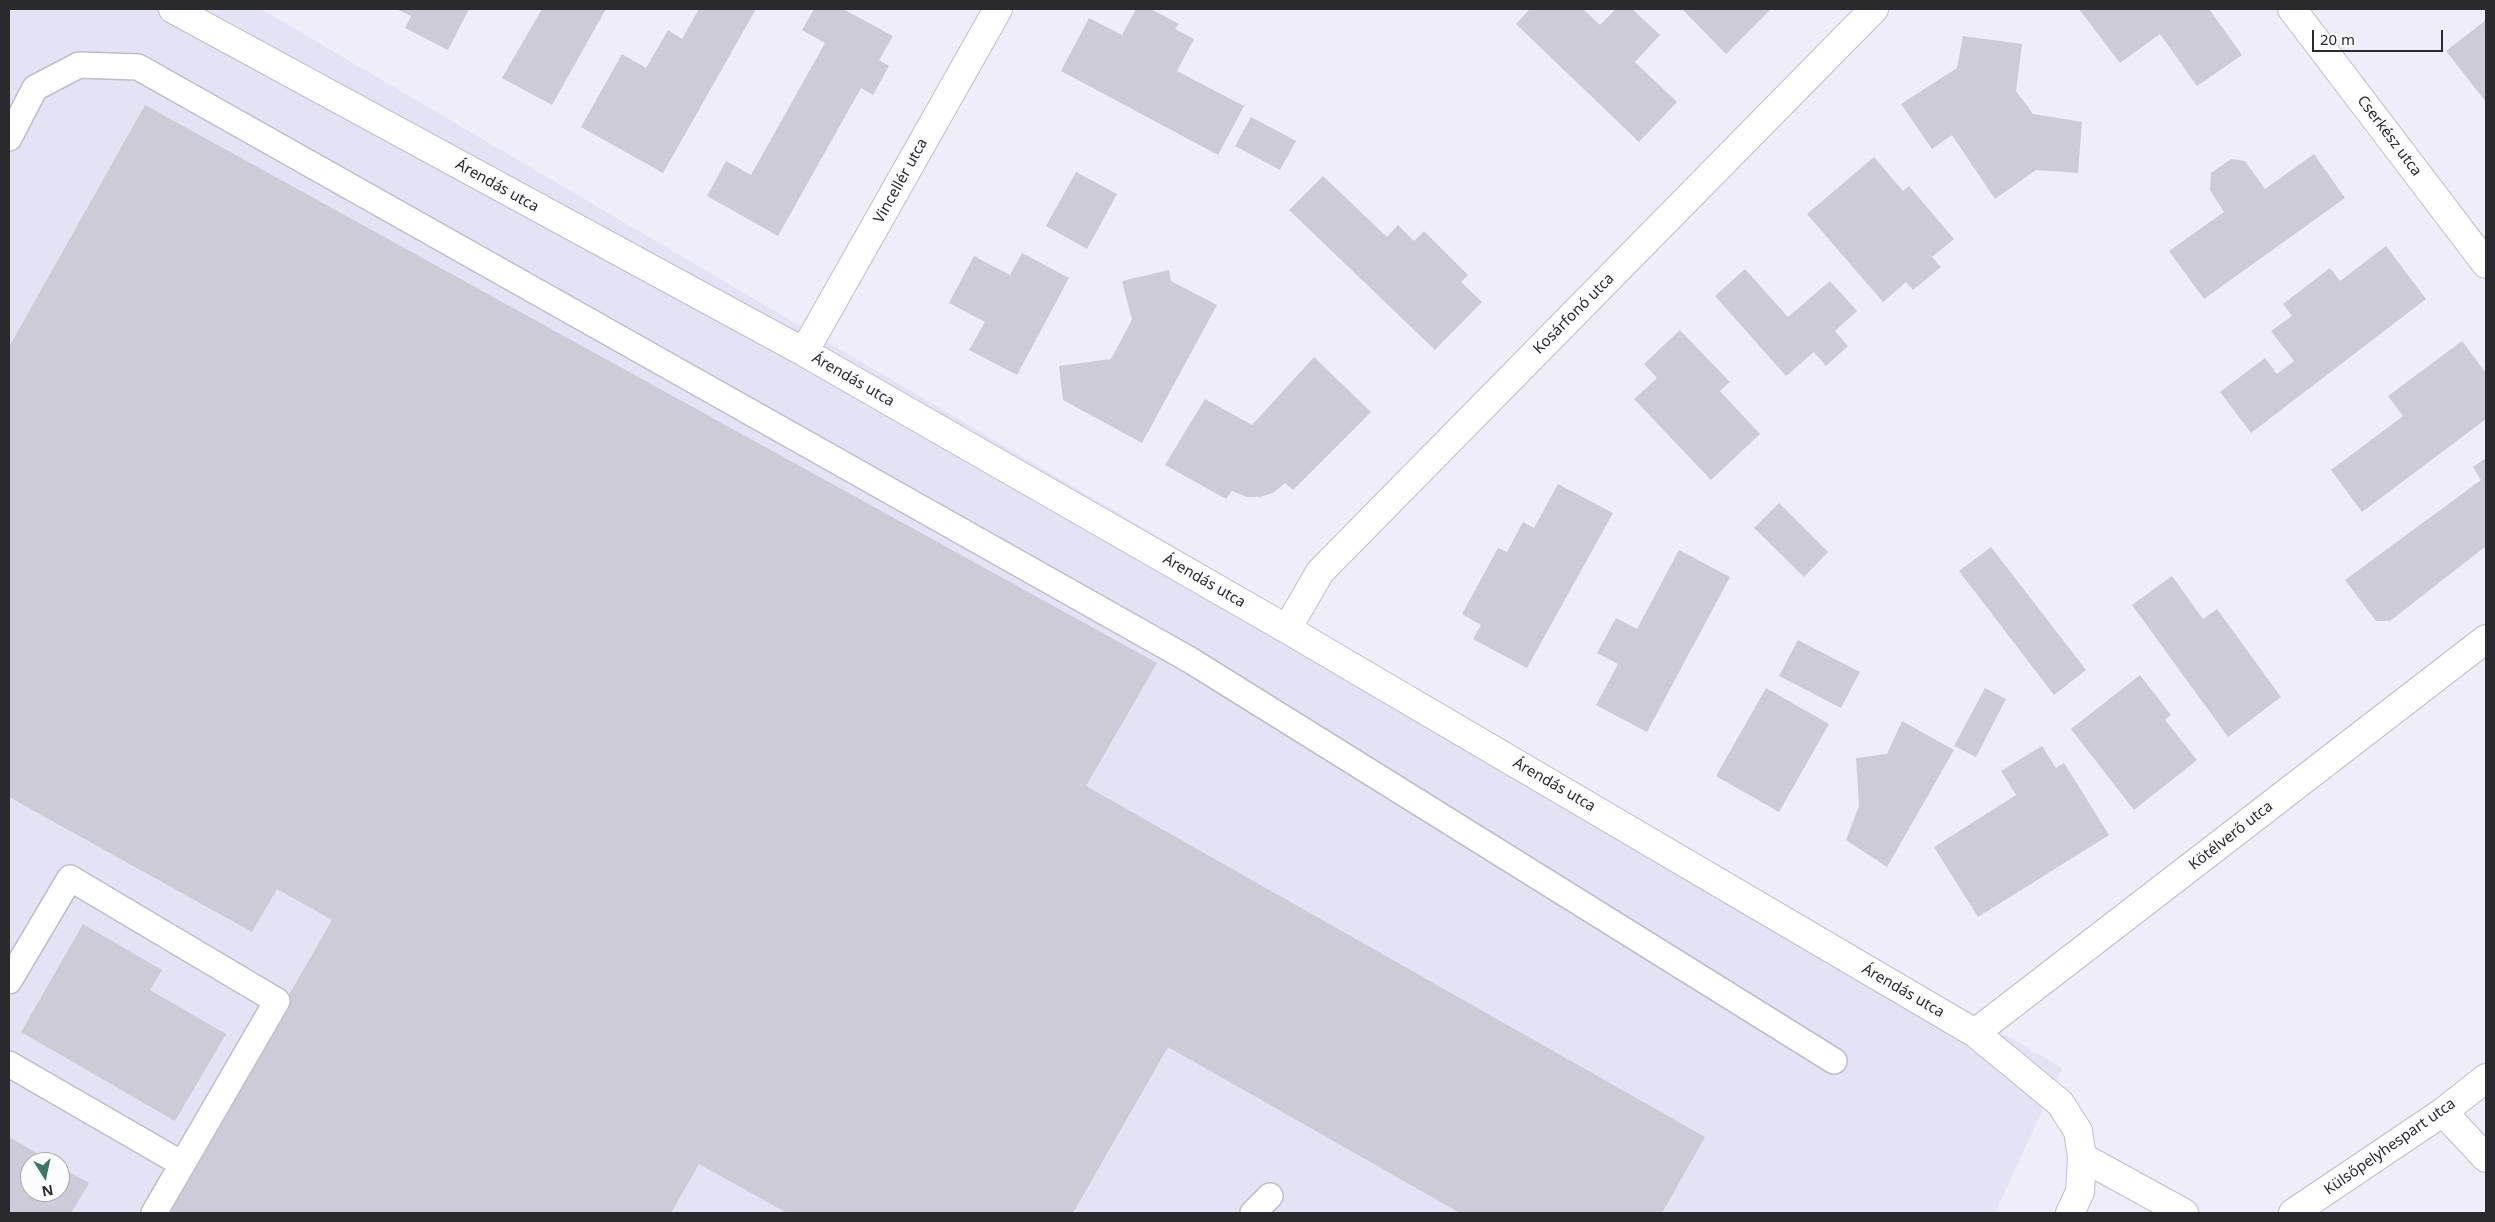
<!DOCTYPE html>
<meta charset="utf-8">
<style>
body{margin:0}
#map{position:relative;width:2495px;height:1222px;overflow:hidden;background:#efedf9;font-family:"Noto Sans",sans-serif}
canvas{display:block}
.frame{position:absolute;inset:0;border:10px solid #2a292d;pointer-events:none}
.north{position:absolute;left:20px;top:1152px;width:50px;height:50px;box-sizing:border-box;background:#fcfcfe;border:1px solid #a8a8aa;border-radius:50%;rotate:170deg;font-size:14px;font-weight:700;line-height:20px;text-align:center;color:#2a292d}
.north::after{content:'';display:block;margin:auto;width:18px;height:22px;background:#397764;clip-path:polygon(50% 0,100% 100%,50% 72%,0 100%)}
.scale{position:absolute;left:2312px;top:30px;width:131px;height:22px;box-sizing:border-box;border:2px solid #2a292d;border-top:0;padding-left:6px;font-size:15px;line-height:18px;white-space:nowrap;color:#2a292d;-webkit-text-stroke:4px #fcfcfe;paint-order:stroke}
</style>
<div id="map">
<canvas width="2495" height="1222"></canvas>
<div class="frame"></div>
<div class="north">N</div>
<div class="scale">20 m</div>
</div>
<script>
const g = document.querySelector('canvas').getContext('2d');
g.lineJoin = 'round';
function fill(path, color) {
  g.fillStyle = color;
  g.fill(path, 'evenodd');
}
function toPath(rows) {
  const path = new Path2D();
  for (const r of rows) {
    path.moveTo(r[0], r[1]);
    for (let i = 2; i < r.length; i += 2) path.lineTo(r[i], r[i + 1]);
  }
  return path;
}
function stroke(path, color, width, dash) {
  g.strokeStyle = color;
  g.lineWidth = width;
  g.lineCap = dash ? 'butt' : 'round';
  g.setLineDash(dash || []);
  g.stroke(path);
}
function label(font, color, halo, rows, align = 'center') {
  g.font = font + ' "Noto Sans",sans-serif';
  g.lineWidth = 5;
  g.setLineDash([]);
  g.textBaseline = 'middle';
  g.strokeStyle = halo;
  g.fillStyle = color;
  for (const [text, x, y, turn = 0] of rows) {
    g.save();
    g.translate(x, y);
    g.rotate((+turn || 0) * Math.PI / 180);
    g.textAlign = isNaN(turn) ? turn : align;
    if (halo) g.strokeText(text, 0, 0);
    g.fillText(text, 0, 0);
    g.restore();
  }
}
fill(toPath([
 [9,9,261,9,2062,1068,1995,1213,9,1213],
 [30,1162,60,1162,60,1192,30,1192]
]), '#e4e2f5');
fill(toPath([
 [396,9,469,9,448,50,405,28,411,16],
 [542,9,606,9,552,105,502,78],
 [699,9,756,9,663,173,581,127,622,54,646,68,668,30,682,39],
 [814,9,843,9,893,36,879,60,889,66,873,95,861,88,778,236,707,196,726,161,751,175,825,43,802,30],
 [1136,9,1151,9,1179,24,1175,29,1194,39,1177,71,1244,106,1218,155,1061,71,1089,18,1122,35],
 [1530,9,1583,9,1600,25,1616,9,1632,9,1660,35,1635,62,1677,102,1639,142,1516,24],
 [1682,9,1771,9,1726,54],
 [2079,9,2209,9,2242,55,2197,86,2160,34,2120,63],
 [2486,20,2486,102,2446,51],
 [1963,36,2022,44,2016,91,2033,114,2082,122,2078,173,2036,170,1995,199,1952,135,1932,149,1901,104,1957,68],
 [145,105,1157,663,1086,786,1705,1137,1662,1213,1460,1213,1168,1047,1073,1213,787,1213,699,1164,671,1213,164,1213,332,920,277,889,252,932,9,797,9,347],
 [1251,117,1296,141,1280,170,1235,146],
 [2314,154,2345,198,2204,299,2169,251,2224,212,2210,190,2211,173,2231,159,2245,161,2265,189],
 [1874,157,1903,191,1909,186,1954,239,1932,257,1941,267,1913,290,1906,282,1883,302,1807,214],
 [1076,172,1117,194,1087,249,1046,226],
 [1323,176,1387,237,1398,225,1414,241,1424,231,1468,275,1461,282,1482,302,1435,350,1289,210],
 [2386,246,2426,299,2251,433,2220,392,2265,358,2277,374,2294,361,2271,331,2292,316,2283,304,2330,268,2340,281],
 [1022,253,1069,278,1017,375,969,350,985,322,949,303,974,256,1010,275],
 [1745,269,1788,317,1830,281,1857,311,1835,331,1848,346,1826,366,1814,352,1786,376,1715,296],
 [1169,270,1171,281,1217,305,1142,443,1063,400,1059,366,1111,359,1132,320,1122,281],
 [1680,330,1730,382,1720,391,1760,434,1711,480,1634,399,1657,378,1644,364],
 [2462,341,2486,373,2486,419,2362,512,2331,470,2403,416,2388,396],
 [1314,357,1371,412,1293,490,1285,483,1273,493,1260,497,1247,497,1232,491,1226,499,1165,465,1205,399,1252,425],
 [2486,458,2486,546,2390,621,2376,621,2345,580,2481,480,2473,467],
 [1558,484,1613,513,1527,668,1473,639,1481,625,1462,614,1498,548,1507,552,1523,522,1534,528],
 [1779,503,1828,552,1804,577,1754,528],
 [1991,547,2086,670,2054,695,1959,571],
 [1679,550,1730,577,1647,732,1596,705,1618,664,1597,653,1616,618,1637,629],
 [2172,576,2203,619,2217,609,2281,697,2228,737,2132,605],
 [1798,640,1860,672,1841,708,1779,676],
 [2140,675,2171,715,2165,720,2197,760,2134,810,2071,729],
 [1766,688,1829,724,1779,812,1716,776],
 [1985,688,2006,699,1976,757,1954,746],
 [1902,721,1954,750,1887,867,1846,840,1859,806,1856,758,1887,754],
 [2042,746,2056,768,2064,763,2109,835,1978,917,1934,847,2016,795,2001,771],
 [83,924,162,970,150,990,226,1034,175,1121,21,1032],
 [9,1137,52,1162,30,1162,30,1192,60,1192,60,1167,89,1183,71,1213,9,1213]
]), '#cdcbd7');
const service = toPath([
 [9,138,35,88,79,65,138,67,1190,660,1834,1061],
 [9,981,70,878,277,1001,154,1213],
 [9,1064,182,1164],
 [1253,1213,1270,1196]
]);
const minor = toPath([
 [173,9,804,352,1287,629,1975,1033,2060,1103,2078,1131,2082,1157,2184,1213],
 [2292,9,2486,264],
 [804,352,998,9],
 [1287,629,1320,572,1874,9],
 [1975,1033,2486,639],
 [2443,1112,2486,1158],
 [2070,1213,2080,1192,2082,1157],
 [2293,1213,2443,1112,2486,1078]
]);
stroke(service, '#bfbdc9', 28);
stroke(minor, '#bfbdc9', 30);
stroke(service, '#fff', 25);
stroke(minor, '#fff', 28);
label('15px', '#2a292d', '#fcfcfe', [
 ["Cserkész utca",2389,136,53],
 ["Vincellér utca",901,181,-61],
 ["Árendás utca",497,186,29],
 ["Kosárfonó utca",1574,314,-45],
 ["Árendás utca",853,380,30],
 ["Árendás utca",1204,581,30],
 ["Árendás utca",1554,785,30],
 ["Kötélverő utca",2231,836,-38],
 ["Árendás utca",1903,991,30],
 ["Külsőpelyhespart utca",2390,1147,-35]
]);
</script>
